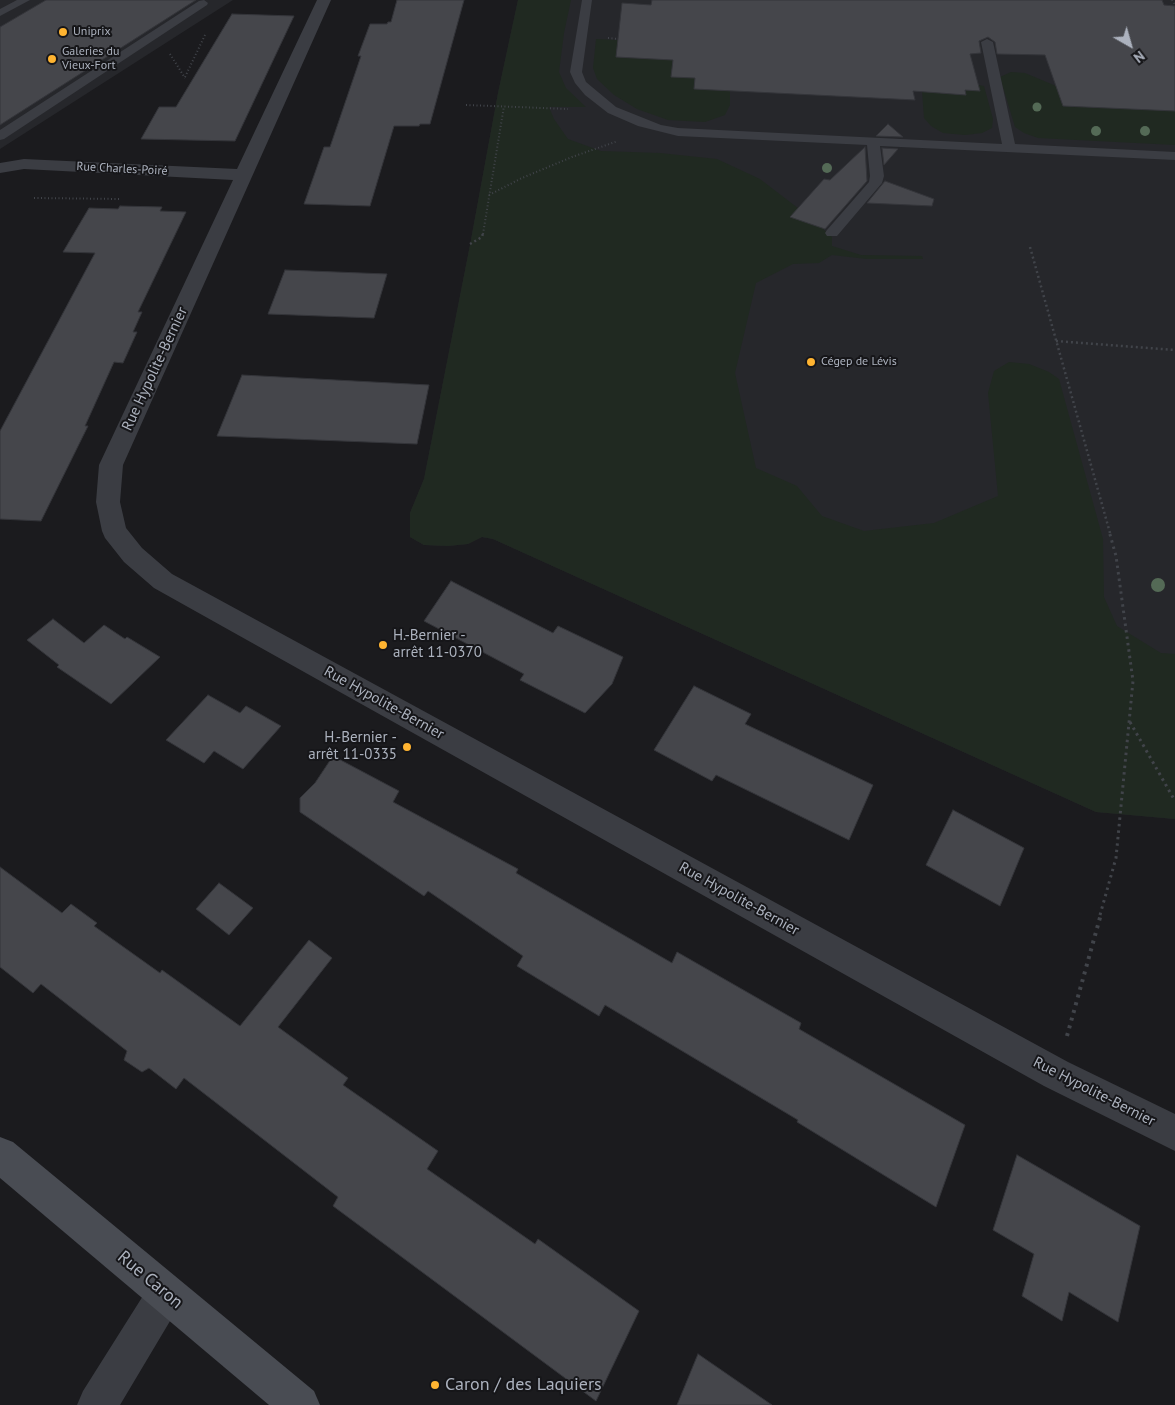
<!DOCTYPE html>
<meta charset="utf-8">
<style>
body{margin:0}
#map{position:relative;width:1175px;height:1405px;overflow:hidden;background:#1b1b1e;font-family:"PT Sans",sans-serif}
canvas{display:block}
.north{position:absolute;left:1105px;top:20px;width:50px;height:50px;-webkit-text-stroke:4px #161619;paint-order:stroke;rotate:142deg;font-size:14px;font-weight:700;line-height:20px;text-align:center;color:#acb2be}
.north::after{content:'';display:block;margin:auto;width:18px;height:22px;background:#acb2be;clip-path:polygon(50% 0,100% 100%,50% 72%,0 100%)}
</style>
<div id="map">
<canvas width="1175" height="1405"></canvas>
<div class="north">N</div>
</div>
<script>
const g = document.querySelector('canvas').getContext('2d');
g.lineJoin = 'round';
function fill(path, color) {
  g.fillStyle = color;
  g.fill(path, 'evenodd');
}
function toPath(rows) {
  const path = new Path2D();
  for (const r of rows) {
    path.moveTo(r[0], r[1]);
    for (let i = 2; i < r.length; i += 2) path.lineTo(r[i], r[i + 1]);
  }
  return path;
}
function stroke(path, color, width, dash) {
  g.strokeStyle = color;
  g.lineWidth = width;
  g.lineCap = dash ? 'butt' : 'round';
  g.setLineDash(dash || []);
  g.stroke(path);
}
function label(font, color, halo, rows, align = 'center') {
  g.font = font + ' "PT Sans",sans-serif';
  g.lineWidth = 4;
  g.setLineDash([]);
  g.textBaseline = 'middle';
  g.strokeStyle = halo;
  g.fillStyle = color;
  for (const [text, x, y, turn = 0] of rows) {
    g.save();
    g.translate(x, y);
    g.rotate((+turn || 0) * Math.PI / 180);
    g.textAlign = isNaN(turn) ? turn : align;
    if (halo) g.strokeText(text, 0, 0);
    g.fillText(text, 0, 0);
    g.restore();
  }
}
fill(toPath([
 [0,0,233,0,0,149],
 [518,0,1175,0,1175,819,1096,812,493,539,482,537,468,544,448,546,424,545,410,537,410,513,424,479,470,245,498,93]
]), '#26272b');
fill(toPath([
 [518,0,571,0,564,33,559,72,566,88,586,107,549,107,554,119,568,139,601,151,660,153,717,159,760,179,811,218,832,237,832,246,861,255,922,256,923,259,867,259,832,255,819,263,793,264,756,283,735,373,756,468,797,486,822,516,864,531,934,523,998,496,988,393,994,371,1009,362,1029,364,1049,372,1059,379,1103,539,1104,597,1117,626,1161,653,1175,654,1175,819,1096,812,493,539,482,537,468,544,448,546,424,545,410,537,410,513,424,479,470,245,498,93],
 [596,39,618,40,616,57,673,60,695,78,694,89,730,91,730,105,725,115,705,122,668,120,637,109,614,95,597,79,593,68],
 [1011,72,1025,73,1056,86,1063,106,1175,111,1175,145,1038,138,1024,133,1015,127,1000,77],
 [978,85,984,86,993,119,992,128,982,133,965,135,943,133,931,126,924,118,922,91,939,89,939,93,966,95,965,90]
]), '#202921');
const building = toPath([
 [46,0,196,0,0,125,0,27,46,0],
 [397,0,464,0,430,124,420,124,419,126,394,126,370,206,304,204,324,147,330,147,361,56,358,56,370,24,387,24,388,22,391,22,397,0],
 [652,0,1162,0,1164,5,1175,6,1175,111,1063,106,1045,55,997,54,995,42,988,37,979,41,981,53,970,54,980,91,965,90,966,95,913,91,915,100,694,89,695,78,671,77,673,60,616,57,622,3,651,5,652,0],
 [232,14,294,16,235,141,141,139,159,107,176,107,232,14],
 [888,124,903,137,876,136,888,124],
 [865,147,867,181,825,229,790,217,824,179,830,180,865,147],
 [882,148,898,149,884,165,882,148],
 [885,181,934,199,932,206,867,203,885,181],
 [120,206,162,207,160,211,186,212,138,312,142,312,133,332,137,332,123,363,114,362,85,426,88,426,41,521,0,519,0,431,95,253,63,252,89,208,118,209,120,206],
 [285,270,387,274,374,318,268,314,285,270],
 [242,375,429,385,417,444,217,436,242,375],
 [451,581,553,633,558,626,623,657,612,684,585,713,520,680,524,674,424,621,451,581],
 [53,619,84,643,104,625,125,639,127,637,160,657,111,704,57,667,59,665,27,640,53,619],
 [694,686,751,714,745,724,873,785,849,840,716,775,712,781,654,750,694,686],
 [208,695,240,713,246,706,281,726,243,769,214,751,204,763,166,740,208,695],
 [333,756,399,791,393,802,518,869,516,873,672,963,677,952,801,1023,799,1029,965,1125,936,1207,797,1122,798,1120,605,1005,599,1016,517,966,523,956,428,891,424,896,300,812,300,798,315,783,333,756],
 [953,810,1024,848,1000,906,926,865,953,810],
 [0,867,62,913,71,904,97,923,94,926,160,973,162,970,240,1026,309,940,332,958,278,1027,348,1078,343,1085,438,1151,427,1169,535,1244,538,1239,639,1311,596,1401,333,1206,338,1197,184,1078,176,1089,149,1068,142,1072,124,1060,127,1051,41,984,33,993,0,967,0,867],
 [219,883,253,908,229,935,196,909,219,883],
 [1017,1155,1140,1226,1118,1322,1069,1292,1062,1321,1022,1296,1034,1254,993,1230,1017,1155],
 [698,1354,772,1405,677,1405,698,1354]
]);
fill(building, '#45464b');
stroke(building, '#34353a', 1);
stroke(toPath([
 [1172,0,1175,5],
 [608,38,618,39],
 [170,54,185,78],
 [185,77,206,33],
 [466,105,568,109],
 [489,195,522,178,572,157,618,141],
 [34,198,121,199],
 [483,234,504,106]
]), '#41444a', 2, [1, 2.5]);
stroke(toPath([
 [470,244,482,237,483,233],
 [1030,247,1110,533],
 [1056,341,1175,350]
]), '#41444a', 2.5, [2, 3]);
stroke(toPath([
 [1130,722,1175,801],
 [1100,915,1116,858,1133,681,1116,556,1109,531]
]), '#41444a', 3, [2.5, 4]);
stroke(toPath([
 [1067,1036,1101,914]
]), '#41444a', 4, [3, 5]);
fill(toPath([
 [17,0,30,0,0,16,0,9,17,0],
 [204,0,208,3,207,5,4,139,0,140,0,130,199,1,204,0],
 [582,0,592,0,582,72,586,82,616,107,661,125,678,128,1002,144,981,42,987,39,993,42,1015,144,1175,152,1175,160,880,146,884,176,882,183,837,236,827,236,825,233,827,230,869,182,870,176,867,145,678,136,638,126,608,113,585,95,575,83,570,72,582,0]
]), '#3b3d43');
fill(toPath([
 [317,0,331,0,123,465,120,502,126,528,142,548,172,574,1068,1062,1175,1114,1175,1151,1044,1086,154,588,124,562,105,538,102,531,96,502,99,465,233,180,24,169,0,173,0,163,24,159,237,169,317,0],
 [166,1274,179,1280,185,1293,179,1306,120,1405,77,1405,83,1391,153,1280,166,1274]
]), '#3b3d43');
fill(toPath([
 [0,1137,13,1142,314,1391,320,1405,269,1405,0,1178,0,1137]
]), '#494c53');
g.fillStyle = '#546a56';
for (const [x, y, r] of [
 [1037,107,4.5],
 [1096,131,5],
 [1145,131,5],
 [827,168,5],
 [1158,585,7]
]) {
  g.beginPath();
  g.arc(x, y, r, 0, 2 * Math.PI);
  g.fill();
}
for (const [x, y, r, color] of [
 [63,32,5,"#ffb431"],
 [52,59,5,"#ffb431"],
 [811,362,5,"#ffb431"],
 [383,645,5,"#ffb431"],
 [407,747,5,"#ffb431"],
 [435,1385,5,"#ffb431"]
]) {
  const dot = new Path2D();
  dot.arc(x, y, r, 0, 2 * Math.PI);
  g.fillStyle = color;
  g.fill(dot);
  stroke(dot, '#161619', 2);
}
label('12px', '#acb2be', '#161619', [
 ["Uniprix",73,32],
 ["Galeries du",62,52],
 ["Vieux-Fort",62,66],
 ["Cégep de Lévis",821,362]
], 'left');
label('12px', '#acb2be', '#161619', [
 ["Rue Charles-Poiré",122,169,3]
]);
label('15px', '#acb2be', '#161619', [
 ["Rue Hypolite-Bernier",155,369,-65],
 ["Rue Hypolite-Bernier",384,703,29],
 ["Rue Hypolite-Bernier",739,899,29],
 ["Rue Hypolite-Bernier",1094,1092,27]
]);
label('15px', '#acb2be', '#161619', [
 ["H.-Bernier -",393,636],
 ["arrêt 11-0370",393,653],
 ["H.-Bernier -",397,738,"right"],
 ["arrêt 11-0335",397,755,"right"]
], 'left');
label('18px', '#acb2be', '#161619', [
 ["Rue Caron",150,1280,40]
]);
label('18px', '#acb2be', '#161619', [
 ["Caron / des Laquiers",445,1385]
], 'left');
</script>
